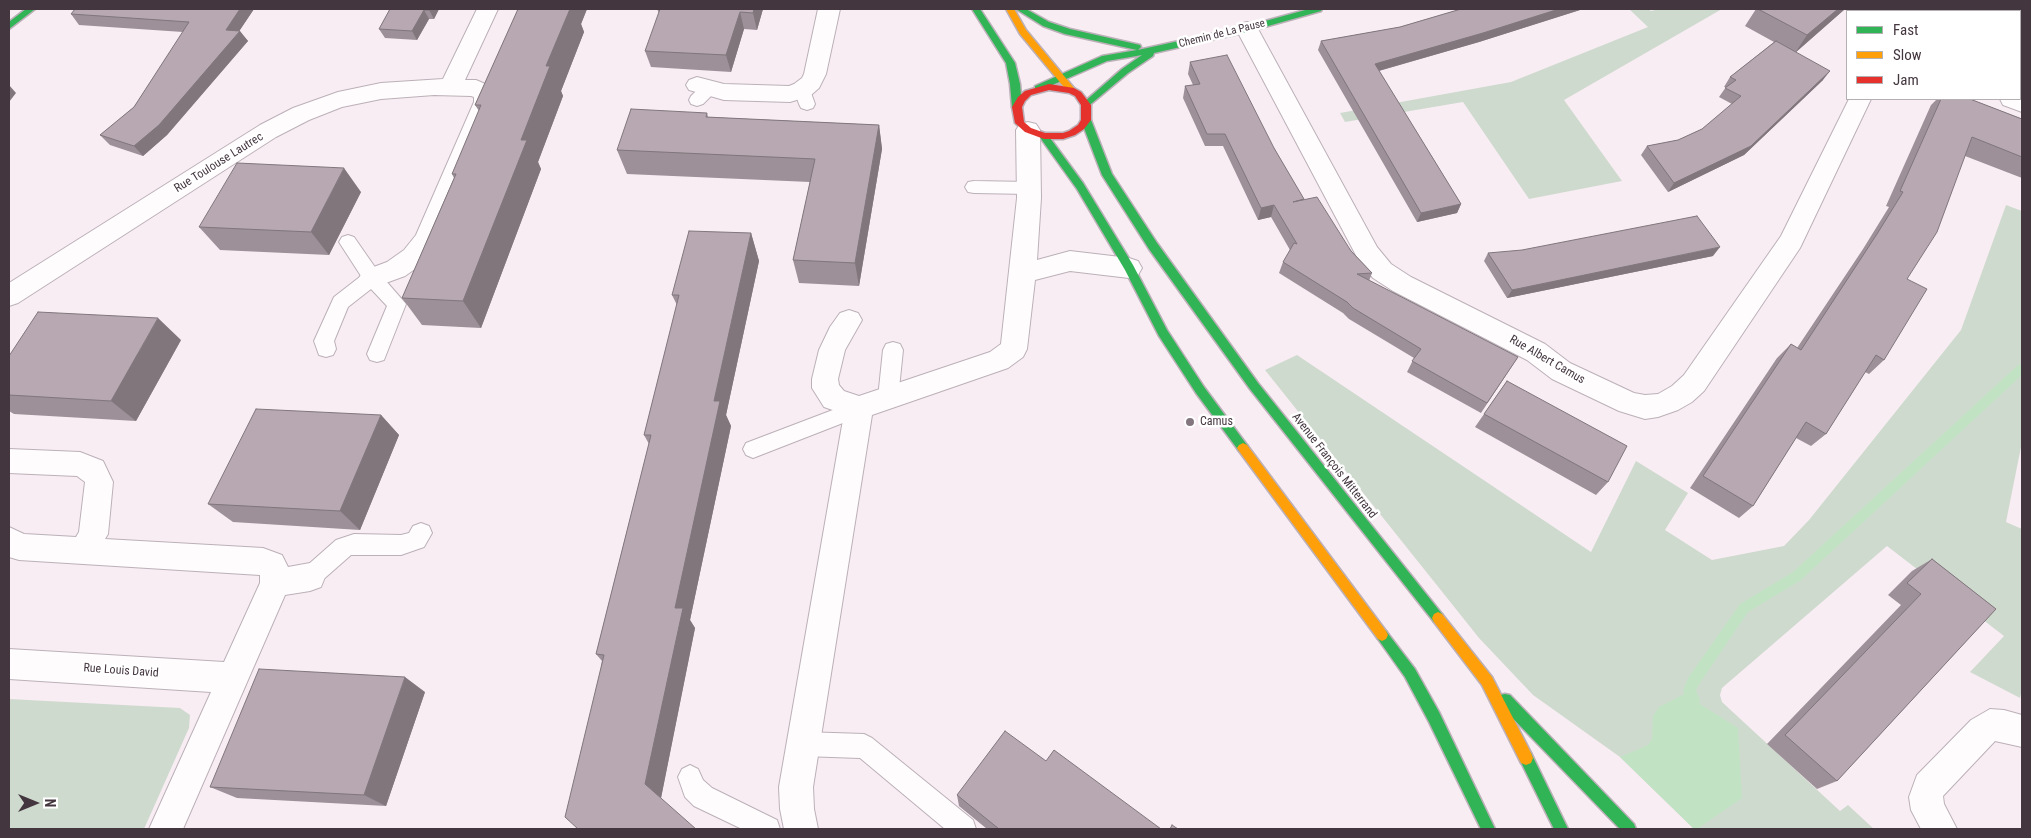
<!DOCTYPE html>
<meta charset="utf-8">
<style>
body{margin:0}
#map{position:relative;width:2031px;height:838px;overflow:hidden;background:#f9edf4;font-family:"Roboto Condensed",sans-serif}
canvas{display:block}
.frame{position:absolute;inset:0;border:10px solid #44363f;pointer-events:none}
.legend{position:absolute;left:1846px;top:10px;width:175px;height:90px;box-sizing:border-box;background:#fff;border:1px solid #b4afb2;margin:0;padding:6px 9px;list-style:none;font-size:15px;color:#44363f}
.legend li{display:flex;align-items:center;gap:10px;height:25px}
.legend b{width:25px;border:1px solid #b4afb2}
.north{position:absolute;left:10px;top:778px;width:50px;height:50px;-webkit-text-stroke:4px #fff;paint-order:stroke;rotate:90deg;font-size:14px;font-weight:700;line-height:20px;text-align:center;color:#44363f}
.north::after{content:'';display:block;margin:auto;width:18px;height:22px;background:#44363f;clip-path:polygon(50% 0,100% 100%,50% 72%,0 100%)}
</style>
<div id="map">
<canvas width="2031" height="838"></canvas>
<div class="frame"></div>
<ul class="legend">
<li><b style="height:6px;background:#30b455"></b>Fast</li>
<li><b style="height:6px;background:#ff9f0a"></b>Slow</li>
<li><b style="height:6px;background:#e5322d"></b>Jam</li>
</ul>
<div class="north">N</div>
</div>
<script>
const g = document.querySelector('canvas').getContext('2d');
g.lineJoin = 'round';
function fill(path, color) {
  g.fillStyle = color;
  g.fill(path, 'evenodd');
}
function toPath(rows) {
  const path = new Path2D();
  for (const r of rows) {
    path.moveTo(r[0], r[1]);
    for (let i = 2; i < r.length; i += 2) path.lineTo(r[i], r[i + 1]);
  }
  return path;
}
function stroke(path, color, width, dash) {
  g.strokeStyle = color;
  g.lineWidth = width;
  g.lineCap = dash ? 'butt' : 'round';
  g.setLineDash(dash || []);
  g.stroke(path);
}
function label(font, color, halo, rows, align = 'center') {
  g.font = font + ' "Roboto Condensed",sans-serif';
  g.lineWidth = 5;
  g.setLineDash([]);
  g.textBaseline = 'middle';
  g.strokeStyle = halo;
  g.fillStyle = color;
  for (const [text, x, y, turn = 0] of rows) {
    g.save();
    g.translate(x, y);
    g.rotate((+turn || 0) * Math.PI / 180);
    g.textAlign = isNaN(turn) ? turn : align;
    if (halo) g.strokeText(text, 0, 0);
    g.fillText(text, 0, 0);
    g.restore();
  }
}
fill(toPath([
 [1629,9,1648,9,1651,11,1659,9,1722,9,1564,100,1622,181,1529,199,1463,102,1345,122,1340,113,1511,82,1648,27],
 [2006,205,2022,211,2022,442,2006,522,2022,529,2022,689,2020,698,1970,672,2004,636,1887,546,1722,688,1720,695,1722,702,1840,811,1848,805,1874,829,1694,829,1620,757,1533,695,1479,638,1265,370,1297,355,1591,552,1636,461,1688,493,1665,530,1712,560,1784,546,1809,520,1961,330],
 [9,699,180,708,190,715,189,728,144,829,9,829]
]), '#cfdacf');
fill(toPath([
 [1684,694,1738,728,1742,798,1697,829,1694,829,1620,757,1648,745,1652,739,1653,716,1659,707]
]), '#c2e2c4');
fill(toPath([
 [2022,364,2022,375,1801,580,1748,612,1698,686,1696,690,1700,700,1699,705,1694,706,1689,705,1683,691,1688,678,1740,604,1793,572,2018,365,2022,364]
]), '#c2e2c4');
const lane = toPath([
 [708,83,714,85,716,89,714,93,703,104,697,106,691,104,689,100,691,96,702,85,708,83],
 [802,84,808,86,810,90,815,104,813,108,807,110,801,108,799,104,794,90,796,86,802,84],
 [974,181,1029,182,1035,183,1038,188,1035,193,1029,194,974,193,968,192,965,187,968,182,974,181],
 [348,235,354,237,379,273,406,304,384,360,377,362,370,360,367,354,387,306,371,289,348,307,334,341,336,349,333,355,326,357,319,355,314,341,334,297,361,276,339,242,342,237,348,235],
 [893,342,900,344,903,350,898,398,895,404,888,406,881,404,878,398,883,350,886,344,893,342],
 [859,400,866,402,869,408,866,414,753,458,746,455,743,449,746,443,859,400],
 [421,523,429,526,432,533,424,547,401,555,351,555,318,584,310,587,302,584,299,577,302,570,336,540,354,534,401,535,409,533,413,526,421,523],
 [803,732,864,734,872,738,973,820,976,829,945,829,860,758,803,756,795,752,791,744,795,736,803,732],
 [690,765,698,769,703,780,712,788,777,820,780,829,742,829,694,806,685,797,678,777,682,769,690,765]
]);
const street = toPath([
 [477,9,498,9,465,80,476,80,490,86,496,96,496,102,438,239,422,264,405,276,372,288,363,285,359,278,363,271,387,262,404,250,416,235,474,102,474,97,471,96,434,95,381,99,342,107,309,120,276,137,18,303,9,306,9,283,260,125,293,108,338,92,381,83,443,79,477,9],
 [818,9,840,9,826,74,819,88,810,96,790,102,724,100,689,90,686,85,689,80,697,77,724,84,789,86,794,84,802,78,804,74,818,9],
 [1247,22,1255,24,1258,29,1377,247,1391,264,1411,277,1545,344,1570,363,1634,393,1645,395,1658,394,1672,386,1684,375,1781,236,1849,99,1871,99,1800,248,1704,391,1692,402,1678,410,1658,417,1645,419,1619,411,1552,379,1527,360,1393,291,1373,278,1359,261,1236,29,1239,24,1247,22],
 [2020,94,2022,95,2022,112,2003,105,2000,99,2020,99,2020,94],
 [1028,122,1036,124,1040,130,1041,198,1037,260,1070,251,1129,258,1138,261,1142,268,1138,275,1129,278,1070,271,1035,280,1027,349,1023,357,1008,368,872,415,813,787,814,809,818,829,784,829,780,809,779,787,844,414,824,407,812,388,812,379,819,350,830,327,840,313,849,310,858,313,862,320,845,350,838,379,839,385,844,391,859,396,990,352,1001,344,1017,198,1016,130,1020,124,1028,122],
 [9,449,80,452,103,461,113,482,108,534,105,539,263,548,282,555,288,567,310,563,321,567,325,577,321,587,310,591,285,595,183,829,149,829,211,692,9,679,9,649,224,662,260,583,260,575,19,560,9,557,9,527,24,534,76,537,79,532,85,482,77,476,9,473,9,449],
 [1990,709,2004,710,2022,715,2022,747,1995,741,1943,796,1944,804,1957,829,1921,829,1911,810,1909,797,1917,775,1971,720,1990,709]
]);
const fast = toPath([
 [26,9,35,9,9,29,9,22,26,9],
 [972,9,980,9,1015,63,1020,84,1022,107,1020,109,1014,109,1012,107,1010,84,1006,63,972,9],
 [1016,9,1026,9,1049,22,1070,29,1140,45,1141,47,1138,50,1247,26,1309,9,1322,9,1321,11,1247,32,1154,53,1153,56,1128,73,1086,108,1083,107,1083,103,1122,69,1142,55,1107,61,1041,90,1035,90,1035,86,1102,56,1137,50,1065,34,1043,26,1016,9],
 [1086,117,1091,120,1112,174,1157,243,1258,383,1442,614,1444,618,1442,622,1438,624,1434,622,1250,389,1149,249,1102,175,1081,120,1086,117],
 [1044,133,1047,134,1083,183,1133,265,1167,330,1204,387,1247,445,1249,448,1247,451,1243,453,1239,451,1196,393,1159,336,1125,270,1077,189,1039,136,1044,133],
 [1382,629,1386,631,1415,669,1439,712,1495,829,1481,829,1429,722,1405,677,1378,639,1376,635,1378,631,1382,629],
 [1505,694,1510,695,1634,824,1636,829,1620,829,1500,705,1499,700,1500,695,1505,694],
 [1526,751,1531,753,1568,829,1554,829,1519,758,1521,753,1526,751]
]);
const slow = toPath([
 [1006,9,1014,9,1026,30,1074,88,1074,92,1068,92,1020,34,1006,9],
 [1243,443,1247,445,1386,631,1388,635,1386,639,1382,641,1378,639,1239,451,1237,448,1239,445,1243,443],
 [1438,612,1442,614,1492,677,1531,753,1533,758,1531,763,1526,765,1521,763,1482,685,1434,622,1432,618,1434,614,1438,612]
]);
const jam = toPath([
 [1049,84,1074,88,1081,92,1091,105,1091,120,1084,129,1075,135,1063,139,1044,139,1025,132,1015,123,1012,107,1018,97,1025,91,1049,84],
 [1049,90,1069,93,1075,96,1081,105,1081,120,1078,125,1069,131,1063,133,1045,133,1031,128,1024,122,1022,107,1025,101,1031,95,1049,90]
]);
stroke(lane, '#bcb0b8', 2);
stroke(street, '#bcb0b8', 2);
stroke(fast, '#bcb0b8', 3);
stroke(slow, '#bcb0b8', 3);
stroke(jam, '#bcb0b8', 3);
fill(lane, '#fefcfd');
fill(street, '#fefcfd');
fill(fast, '#30b455');
fill(slow, '#ff9f0a');
fill(jam, '#e5322d');
fill(toPath([
 [75,9,254,9,239,31,248,41,167,135,143,156,110,145,100,135,134,107,183,32,79,25,71,14],
 [390,9,439,9,434,19,429,19,417,40,385,38,379,29],
 [518,9,587,9,581,24,584,32,561,91,563,96,538,162,541,169,481,328,422,325,402,298,454,178,452,174,479,111,475,105],
 [657,9,763,9,757,30,744,29,731,72,651,67,645,51,659,13],
 [1461,9,1580,9,1580,10,1479,42,1379,71,1461,204,1457,213,1417,222,1318,50,1321,41,1400,27],
 [1756,9,1845,9,1796,52,1823,80,1744,155,1668,192,1641,155,1647,146,1678,140,1702,129,1732,104,1719,97,1726,87,1724,87,1730,77,1774,42,1745,26],
 [1190,62,1274,148,1304,200,1372,273,1369,281,1518,357,1481,413,1407,372,1414,358,1349,319,1343,313,1279,273,1283,262,1290,250,1271,217,1258,220,1223,146,1205,146,1183,98,1185,86,1193,85,1188,74],
 [1937,99,1970,99,2022,119,2022,178,1965,156,1907,279,1884,360,1869,374,1865,372,1826,434,1811,446,1796,438,1753,506,1739,518,1690,488,1777,358,1791,344,1797,348,1863,249,1889,207,1886,206,1931,105],
 [707,113,708,117,879,125,882,149,859,286,799,283,793,260,810,182,627,174,617,150],
 [361,192,329,255,220,250,199,227],
 [751,233,759,261,726,415,731,426,690,620,695,628,661,798,578,829,602,661,596,654,649,444,644,435,677,305,672,295],
 [1488,253,1713,256,1507,298,1484,261],
 [181,340,136,421,14,414,9,411,9,395],
 [1507,381,1608,482,1596,495,1475,427],
 [381,415,399,435,360,530,233,522,208,504],
 [1932,559,1996,609,1837,781,1817,789,1767,744,1901,605,1888,595,1912,571],
 [425,692,386,806,237,798,210,787],
 [1046,761,1161,829,987,829,959,806,957,795]
]), '#9d9098');
fill(toPath([
 [240,9,254,9,236,36,240,31,248,41,167,135,143,156,134,146],
 [429,9,439,9,434,19,429,10],
 [569,9,587,9,581,24,584,32,561,91,563,96,538,162,541,169,481,328,463,301,546,66],
 [754,9,763,9,757,30,753,13],
 [1559,9,1580,9,1580,10,1479,42,1371,73,1375,64],
 [1838,9,1845,9,1795,53,1807,35],
 [424,10,429,19,417,40,412,31],
 [740,12,744,29,731,72,726,55],
 [1830,71,1823,80,1744,155,1668,192,1674,183],
 [9,85,16,93,9,102],
 [879,125,882,149,859,286,855,263],
 [344,168,361,192,329,255,311,232],
 [1461,204,1457,213,1417,222,1421,213],
 [1274,205,1271,217,1258,220,1261,208],
 [751,233,759,261,726,415,731,426,690,620,695,628,661,798,645,784,675,608,714,401],
 [1720,247,1713,256,1507,298,1512,290],
 [158,318,181,340,136,421,111,401],
 [381,415,399,435,360,530,340,511],
 [405,677,425,692,386,806,364,795]
]), '#80767c');
const building = toPath([
 [75,9,240,9,226,30,240,31,159,125,134,146,100,135,134,107,189,22,71,14,75,9],
 [390,9,429,9,429,10,424,10,412,31,379,29,390,9],
 [518,9,570,9,546,66,550,66,521,140,527,140,463,301,402,298,456,174,452,174,481,105,475,105,518,9],
 [660,9,754,9,753,13,740,12,726,55,645,51,660,9],
 [1461,9,1559,9,1483,33,1375,64,1461,204,1421,213,1321,41,1400,27,1461,9],
 [1758,9,1838,9,1807,35,1758,9],
 [1776,41,1830,71,1751,146,1674,183,1647,146,1678,140,1702,129,1741,96,1725,88,1736,80,1730,77,1776,41],
 [1227,55,1274,148,1304,199,1293,202,1317,197,1351,251,1372,273,1357,274,1518,357,1487,403,1412,361,1421,349,1353,308,1347,302,1283,262,1294,243,1297,244,1274,205,1261,208,1225,134,1207,134,1185,86,1200,84,1190,62,1227,55],
 [1941,99,1970,99,2022,119,2022,157,1972,137,1937,232,1907,279,1927,289,1884,360,1876,355,1826,434,1806,422,1753,506,1703,476,1791,344,1801,350,1877,234,1903,192,1900,191,1941,99],
 [631,109,707,113,706,117,879,125,855,263,793,260,815,159,617,150,631,109],
 [237,163,344,168,311,232,199,227,237,163],
 [1697,216,1720,247,1512,290,1488,253,1522,250,1697,216],
 [689,231,751,233,714,401,720,401,675,608,683,608,645,784,696,829,578,829,565,817,604,655,596,654,651,435,644,435,679,295,672,295,689,231],
 [38,312,158,318,111,401,9,395,9,356,38,312],
 [1507,381,1627,446,1608,482,1484,414,1507,381],
 [256,409,381,415,340,511,208,504,256,409],
 [1932,559,1996,609,1837,781,1785,735,1921,594,1907,583,1932,559],
 [259,669,405,677,364,795,210,787,259,669],
 [1005,731,1046,761,1054,750,1161,829,999,829,957,795,1005,731],
 [1172,825,1178,829,1170,829,1172,825]
]);
fill(building, '#b7a8b1');
stroke(building, '#80767c', 1);
for (const [x, y, r, color] of [
 [1190,422,5,"#83767e"]
]) {
  const dot = new Path2D();
  dot.arc(x, y, r, 0, 2 * Math.PI);
  g.fillStyle = color;
  g.fill(dot);
  stroke(dot, '#fff', 2);
}
label('11px', '#44363f', '#fff', [
 ["Chemin de La Pause",1222,34,-14]
]);
label('12px', '#44363f', '#fff', [
 ["Rue Toulouse Lautrec",219,163,-32],
 ["Rue Albert Camus",1547,360,30],
 ["Avenue François Mitterrand",1334,466,52],
 ["Rue Louis David",121,671,4]
]);
label('12px', '#44363f', '#fff', [
 ["Camus",1200,422]
], 'left');
</script>
